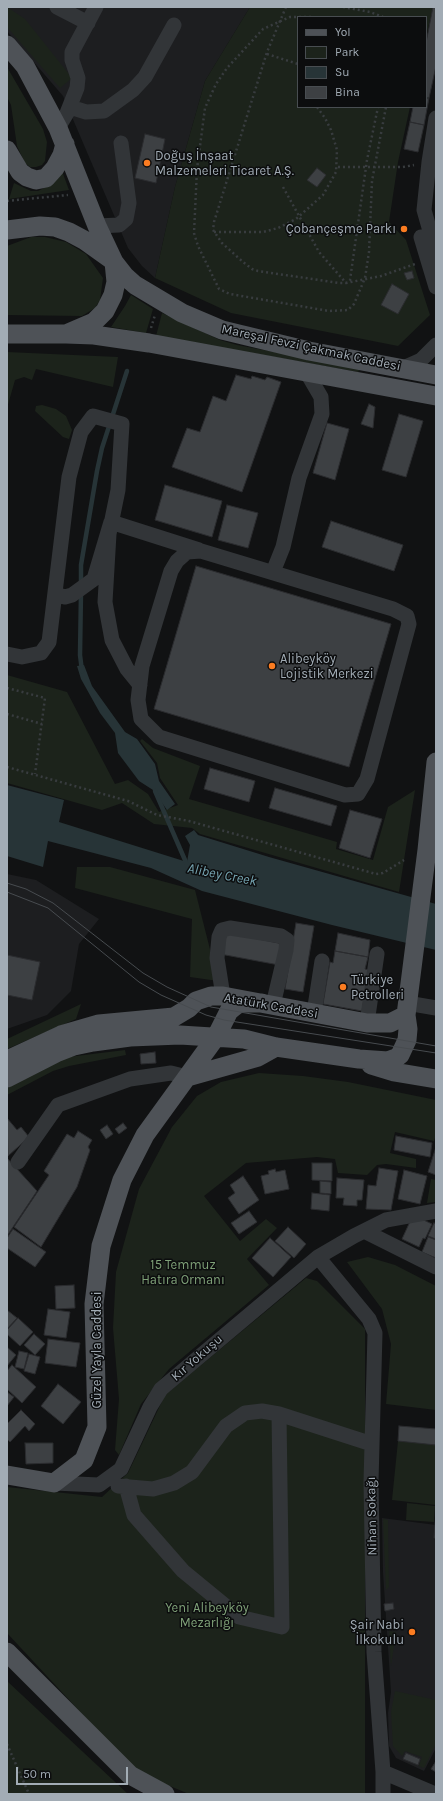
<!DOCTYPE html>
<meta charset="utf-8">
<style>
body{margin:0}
#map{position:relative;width:443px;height:1801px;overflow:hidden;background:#111213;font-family:Karla,sans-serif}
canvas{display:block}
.frame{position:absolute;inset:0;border:8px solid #a2acb5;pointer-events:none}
.legend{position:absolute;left:297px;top:16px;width:130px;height:92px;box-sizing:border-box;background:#0c0d0e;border:1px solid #484d51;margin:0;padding:5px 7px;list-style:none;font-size:12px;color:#a2acb5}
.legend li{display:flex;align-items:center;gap:8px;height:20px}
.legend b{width:20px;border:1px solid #484d51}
.scale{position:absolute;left:16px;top:1767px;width:112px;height:18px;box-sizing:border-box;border:2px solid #a2acb5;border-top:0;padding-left:5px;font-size:12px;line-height:14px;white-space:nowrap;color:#a2acb5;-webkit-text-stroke:3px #0c0d0e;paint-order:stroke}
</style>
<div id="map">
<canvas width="443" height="1801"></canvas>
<div class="frame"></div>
<ul class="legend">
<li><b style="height:5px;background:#4e5257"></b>Yol</li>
<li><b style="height:11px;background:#1c231b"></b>Park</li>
<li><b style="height:11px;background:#273437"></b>Su</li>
<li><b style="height:11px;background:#3d4043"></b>Bina</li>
</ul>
<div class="scale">50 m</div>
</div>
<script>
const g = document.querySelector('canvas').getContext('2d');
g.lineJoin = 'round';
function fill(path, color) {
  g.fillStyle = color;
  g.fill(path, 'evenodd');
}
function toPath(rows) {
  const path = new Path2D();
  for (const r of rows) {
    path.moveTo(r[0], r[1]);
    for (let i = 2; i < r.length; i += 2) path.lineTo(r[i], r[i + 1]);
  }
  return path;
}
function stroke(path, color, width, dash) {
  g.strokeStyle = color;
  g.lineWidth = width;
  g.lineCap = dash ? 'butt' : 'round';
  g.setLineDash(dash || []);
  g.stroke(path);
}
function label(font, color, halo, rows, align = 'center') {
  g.font = font + ' Karla,sans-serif';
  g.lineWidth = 3;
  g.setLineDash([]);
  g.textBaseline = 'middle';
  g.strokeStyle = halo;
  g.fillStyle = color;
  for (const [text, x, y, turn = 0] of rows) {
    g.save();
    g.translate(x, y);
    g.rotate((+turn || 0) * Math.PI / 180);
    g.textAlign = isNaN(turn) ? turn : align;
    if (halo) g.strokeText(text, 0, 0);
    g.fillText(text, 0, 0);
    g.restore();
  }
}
fill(toPath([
 [7,7,250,7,205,81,175,187,155,278,142,266,128,248,63,96,7,31],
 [7,874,36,880,99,919,79,944,71,991,47,1015,7,1029],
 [382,1518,436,1525,436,1748,424,1771,396,1758,389,1746,388,1713,391,1692,383,1572]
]), '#1d1e20');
fill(toPath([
 [7,7,25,19,72,78,60,88,7,27],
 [250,7,433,7,426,37,426,17,298,17,298,107,410,107,398,162,389,222,406,240,430,315,398,346,231,313,155,278,175,187,205,81],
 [7,67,43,129,47,142,45,161,42,165,36,167,30,167,25,163,17,146,11,105,7,97],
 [62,171,69,190,9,199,14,183,31,191,38,191,52,184],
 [31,237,45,237,66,242,86,254,103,278,100,300,95,308,82,316,7,315,7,246],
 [131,295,153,309,146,333,111,327,125,306],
 [162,313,220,340,237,345,361,368,358,372,156,336],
 [7,352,118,357,113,387,36,369,32,380,24,377,15,380,7,408],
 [42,405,56,409,66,416,72,430,69,439,63,437,35,411,36,406],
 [7,675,67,692,115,784,128,780,148,794,159,812,178,805,160,778,157,763,140,741,142,739,153,748,200,766,189,799,337,842,336,849,373,860,388,807,415,790,399,892,200,834,192,828,154,824,122,803,102,810,7,783],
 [77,867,110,867,195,890,218,981,190,977,192,919,75,888],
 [81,1004,76,1019,7,1049,7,1039],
 [125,1050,126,1055,69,1066,53,1071,7,1095,7,1088,38,1070,68,1057],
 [259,1073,303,1076,348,1082,436,1100,436,1135,434,1141,395,1132,390,1153,416,1159,416,1168,386,1164,377,1165,367,1175,338,1173,335,1159,317,1157,246,1163,204,1196,240,1241,266,1219,277,1228,247,1259,269,1285,169,1369,141,1404,119,1455,115,1450,119,1399,113,1328,116,1272,139,1189,172,1127,197,1096,221,1082],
 [431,1179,436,1180,436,1202,427,1203],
 [368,1257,395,1265,436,1286,436,1410,386,1404,391,1344,382,1309,347,1262],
 [306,1278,317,1281,365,1329,365,1794,189,1794,136,1772,7,1633,7,1487,102,1497,128,1473,165,1395],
 [398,1441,436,1445,436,1505,392,1500],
 [407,1503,435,1506,434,1522,406,1520],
 [383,1519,388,1520,389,1587,386,1590],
 [389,1631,396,1632,391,1666],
 [7,1681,128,1794,7,1794],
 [395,1691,436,1700,436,1744,424,1768,419,1766,422,1757,405,1751,402,1756,393,1746,391,1712]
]), '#1c231b');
fill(toPath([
 [84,665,92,686,125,732,137,739,155,764,159,781,175,804,167,810,153,790,139,781,118,753,115,733,100,713,81,679,77,666],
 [7,785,64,800,59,822,187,862,190,845,185,836,194,830,198,835,269,857,436,904,436,950,332,925,202,891,151,868,48,841,43,867,7,856]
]), '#273437');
stroke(toPath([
 [81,585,81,565,97,471,102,448,127,371],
 [81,592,80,655,82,671],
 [155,791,188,867]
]), '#273437', 4.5);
const building = toPath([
 [433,7,436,7,436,66,429,98,426,98,426,43,433,7],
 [426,98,429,98,424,125,410,122,413,107,426,107,426,98],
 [410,122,424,125,418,152,404,149,410,122],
 [145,134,165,139,156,183,135,178,145,134],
 [317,168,326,175,317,187,307,180,317,168],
 [412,271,414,278,407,280,404,273,412,271],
 [392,284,409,294,398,314,381,305,392,284],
 [236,375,251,379,252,376,265,380,267,377,281,382,242,492,172,467,187,428,200,432,213,396,226,401,236,375],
 [369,404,375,407,373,428,361,424,369,404],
 [399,414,423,421,406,477,382,470,399,414],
 [327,423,349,429,335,480,313,473,327,423],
 [165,485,222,501,212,537,155,520,165,485],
 [227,505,258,513,248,548,218,540,227,505],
 [331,521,403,545,394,571,322,547,331,521],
 [196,566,391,624,349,767,154,709,196,566],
 [210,768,255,781,249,802,204,789,210,768],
 [275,788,337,806,331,826,269,808,275,788],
 [350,810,382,819,370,858,339,848,350,810],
 [296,923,314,926,303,992,285,989,296,923],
 [224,932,283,944,279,965,220,954,224,932],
 [338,933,370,940,368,957,335,951,338,933],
 [335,951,368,957,365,969,369,970,362,1011,323,1004,330,962,333,963,335,951],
 [7,955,40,962,32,1000,7,995,7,955],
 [155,1052,156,1063,141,1064,140,1054,155,1052],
 [7,1118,17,1130,21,1127,29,1137,8,1156,7,1118],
 [123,1123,127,1128,119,1134,115,1129,123,1123],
 [107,1125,113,1134,106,1139,100,1130,107,1125],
 [78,1131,92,1140,88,1147,90,1150,77,1187,41,1247,14,1227,49,1175,44,1171,67,1134,74,1138,78,1131],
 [396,1136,432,1143,430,1157,394,1150,396,1136],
 [436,1147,436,1175,428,1172,436,1147],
 [7,1158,37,1191,7,1236,7,1158],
 [312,1163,332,1163,332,1181,312,1180,312,1163],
 [379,1168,398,1171,391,1210,366,1209,368,1185,376,1186,379,1168],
 [275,1169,276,1172,285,1170,289,1189,265,1194,261,1176,269,1174,268,1171,275,1169],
 [404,1170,427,1176,420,1204,398,1199,404,1170],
 [243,1176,259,1200,239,1214,228,1198,235,1193,230,1185,243,1176],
 [337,1178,364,1180,362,1200,357,1200,357,1206,343,1205,344,1198,336,1198,337,1178],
 [320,1181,331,1182,331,1194,320,1193,320,1181],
 [312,1193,330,1195,329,1211,311,1209,312,1193],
 [249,1211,257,1222,239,1234,231,1223,249,1211],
 [413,1215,432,1224,425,1239,423,1238,419,1247,402,1239,413,1215],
 [434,1223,436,1224,436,1239,428,1236,434,1223],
 [288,1227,306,1244,294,1258,275,1241,288,1227],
 [13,1229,46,1252,35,1267,7,1248,7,1238,13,1229],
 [428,1237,436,1240,436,1258,422,1252,428,1237],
 [270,1238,291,1257,273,1277,252,1258,270,1238],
 [74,1285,75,1308,56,1309,55,1286,74,1285],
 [48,1309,70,1312,66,1338,44,1335,48,1309],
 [7,1310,17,1318,7,1329,7,1310],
 [18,1318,33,1332,20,1346,7,1334,7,1330,18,1318],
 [34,1334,45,1344,35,1355,24,1345,34,1334],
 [48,1339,80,1343,76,1367,45,1363,48,1339],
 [7,1347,16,1355,7,1366,7,1347],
 [19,1351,28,1353,24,1369,15,1367,19,1351],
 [29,1354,40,1357,35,1374,24,1371,29,1354],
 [12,1365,36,1387,22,1403,7,1389,7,1371,12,1365],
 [58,1384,81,1402,63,1424,41,1406,58,1384],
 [7,1392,14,1397,7,1406,7,1392],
 [21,1410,35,1424,29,1431,25,1426,10,1442,7,1439,7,1424,21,1410],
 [399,1426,436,1429,436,1445,398,1441,399,1426],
 [25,1443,53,1443,53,1463,26,1464,25,1443],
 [436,1512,436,1538,434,1538,436,1512],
 [393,1603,394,1609,385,1611,384,1604,393,1603],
 [406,1753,420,1759,418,1765,403,1759,406,1753],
 [436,1761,436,1772,431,1769,436,1761]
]);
fill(building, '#3d4043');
stroke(building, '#2b2c2f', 1);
stroke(toPath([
 [286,7,267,52,214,222,213,230,222,243,243,262,252,269,258,271,339,283,346,283,350,280,367,160,378,107],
 [343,7,370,12,383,17],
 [311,17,290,17,263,29,227,68,216,84,205,108,197,169,194,233,198,246,219,289,230,294,329,311,348,310,354,304,365,278,369,252,372,181,386,107],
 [267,54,298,64],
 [338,167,403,167,414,165],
 [283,187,319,252,346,283,381,276,415,264],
 [7,201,68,195],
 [214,232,263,232,278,228,296,219,323,195,336,172,337,150,331,130,325,118,317,107],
 [151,328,155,315],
 [7,688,45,698,35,774],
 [7,714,42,724],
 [7,767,128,801,157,815,189,821,376,874,383,873,404,860],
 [7,1744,29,1794]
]), '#383c3f', 2.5, [2, 3]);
stroke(toPath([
 [57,7,88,23],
 [70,107,86,112,104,111,133,90,145,77,174,25],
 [436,118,429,162,424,210,436,252],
 [58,128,67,113,77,88,78,78,72,60,72,52,96,7],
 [97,226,119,225,126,219,129,203,121,143],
 [421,237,436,287],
 [403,368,421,360,436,345],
 [201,551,393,609,407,616,409,624,367,779,358,794,345,795,159,737,141,719,138,700,142,666,171,571,177,561,187,552,201,551],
 [273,572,283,547,299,478,322,414,321,397,307,373],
 [55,594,65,597,72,595,94,579,111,522,199,550],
 [7,654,22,657,41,653,49,642,69,477,81,432,93,416,122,424,118,490,109,534,105,602,112,640,127,669,140,685],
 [223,996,217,958,219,937,222,930,230,928,281,936,287,940,286,950,273,1005],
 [407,1003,436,1008],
 [314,1013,322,961],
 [367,1023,377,954],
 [18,1162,58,1105,130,1079,171,1073,187,1077],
 [364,1231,436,1267],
 [318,1257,369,1319,375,1333,371,1482,374,1652,383,1772,383,1794],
 [54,1483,99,1485,121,1469,150,1407,161,1389,318,1257,354,1236,386,1220,436,1211],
 [118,1486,153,1489,174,1483,192,1472,226,1426,245,1413,262,1411,279,1414,372,1444],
 [126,1486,134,1515,183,1571,239,1617,282,1627,279,1414],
 [383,1772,435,1794]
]), '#323538', 15);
stroke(toPath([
 [7,45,25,66,58,128,97,226,114,262,125,276,135,285,182,313,222,330,309,351,436,375],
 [7,150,20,172,27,177,36,180,46,178,55,168,62,155,65,144],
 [7,230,40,226,55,227,69,232,84,240,112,260],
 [7,334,66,334,94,322,105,311,113,295,116,282,114,262],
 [66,334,94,335,149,343,436,396],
 [7,1060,61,1035,99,1024,174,1017,189,1008,196,1001,211,996,223,996,367,1023,390,1023,406,1015],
 [371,1065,394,1072,436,1079],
 [187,1077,258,1057,276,1047],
 [7,1078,56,1053,74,1046,93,1042,130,1037,180,1035,244,1039,276,1047,359,1059,388,1061,396,1058,400,1055,407,1040,408,1029,406,1015,427,850,436,762],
 [7,1475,54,1483,84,1460,97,1427,94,1304,101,1246,122,1180,145,1135,216,1037,229,1011,239,1003,262,1003],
 [7,1652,130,1775,165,1794]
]), '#4e5257', 19);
stroke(toPath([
 [7,883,26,889,53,903,143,973,167,987,211,1007,436,1046],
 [7,892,48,908,139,982,161,995,206,1015,224,1020,436,1053]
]), '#474b4f', 1);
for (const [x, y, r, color] of [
 [147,163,4,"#fb7c21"],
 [404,229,4,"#fb7c21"],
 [272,666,4,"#fb7c21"],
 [343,987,4,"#fb7c21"],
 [412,1632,4,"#fb7c21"]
]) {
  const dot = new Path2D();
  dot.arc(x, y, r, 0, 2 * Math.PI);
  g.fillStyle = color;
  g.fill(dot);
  stroke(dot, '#0c0d0e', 1.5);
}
label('13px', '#a2acb5', '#0c0d0e', [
 ["Doğuş İnşaat",155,156],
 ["Malzemeleri Ticaret A.Ş.",155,171],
 ["Çobançeşme Parkı",396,229,"right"],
 ["Alibeyköy",280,659],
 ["Lojistik Merkezi",280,674],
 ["Türkiye",351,980],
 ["Petrolleri",351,995],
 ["Şair Nabi",404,1625,"right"],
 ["İlkokulu",404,1640,"right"]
], 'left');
label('13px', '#a2acb5', '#0c0d0e', [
 ["Mareşal Fevzi Çakmak Caddesi",311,348,12],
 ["Atatürk Caddesi",271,1006,10],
 ["Güzel Yayla Caddesi",97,1350,-90],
 ["Kır Yokuşu",197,1358,-41],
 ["Nihan Sokağı",372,1516,-91]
]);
label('13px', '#7fa178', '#0c0d0e', [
 ["15 Temmuz",183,1265],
 ["Hatıra Ormanı",183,1280],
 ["Yeni Alibeyköy",207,1608],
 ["Mezarlığı",207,1623]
]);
label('italic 14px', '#76a5b2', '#0c0d0e', [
 ["Alibey Creek",222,875,11]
]);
</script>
